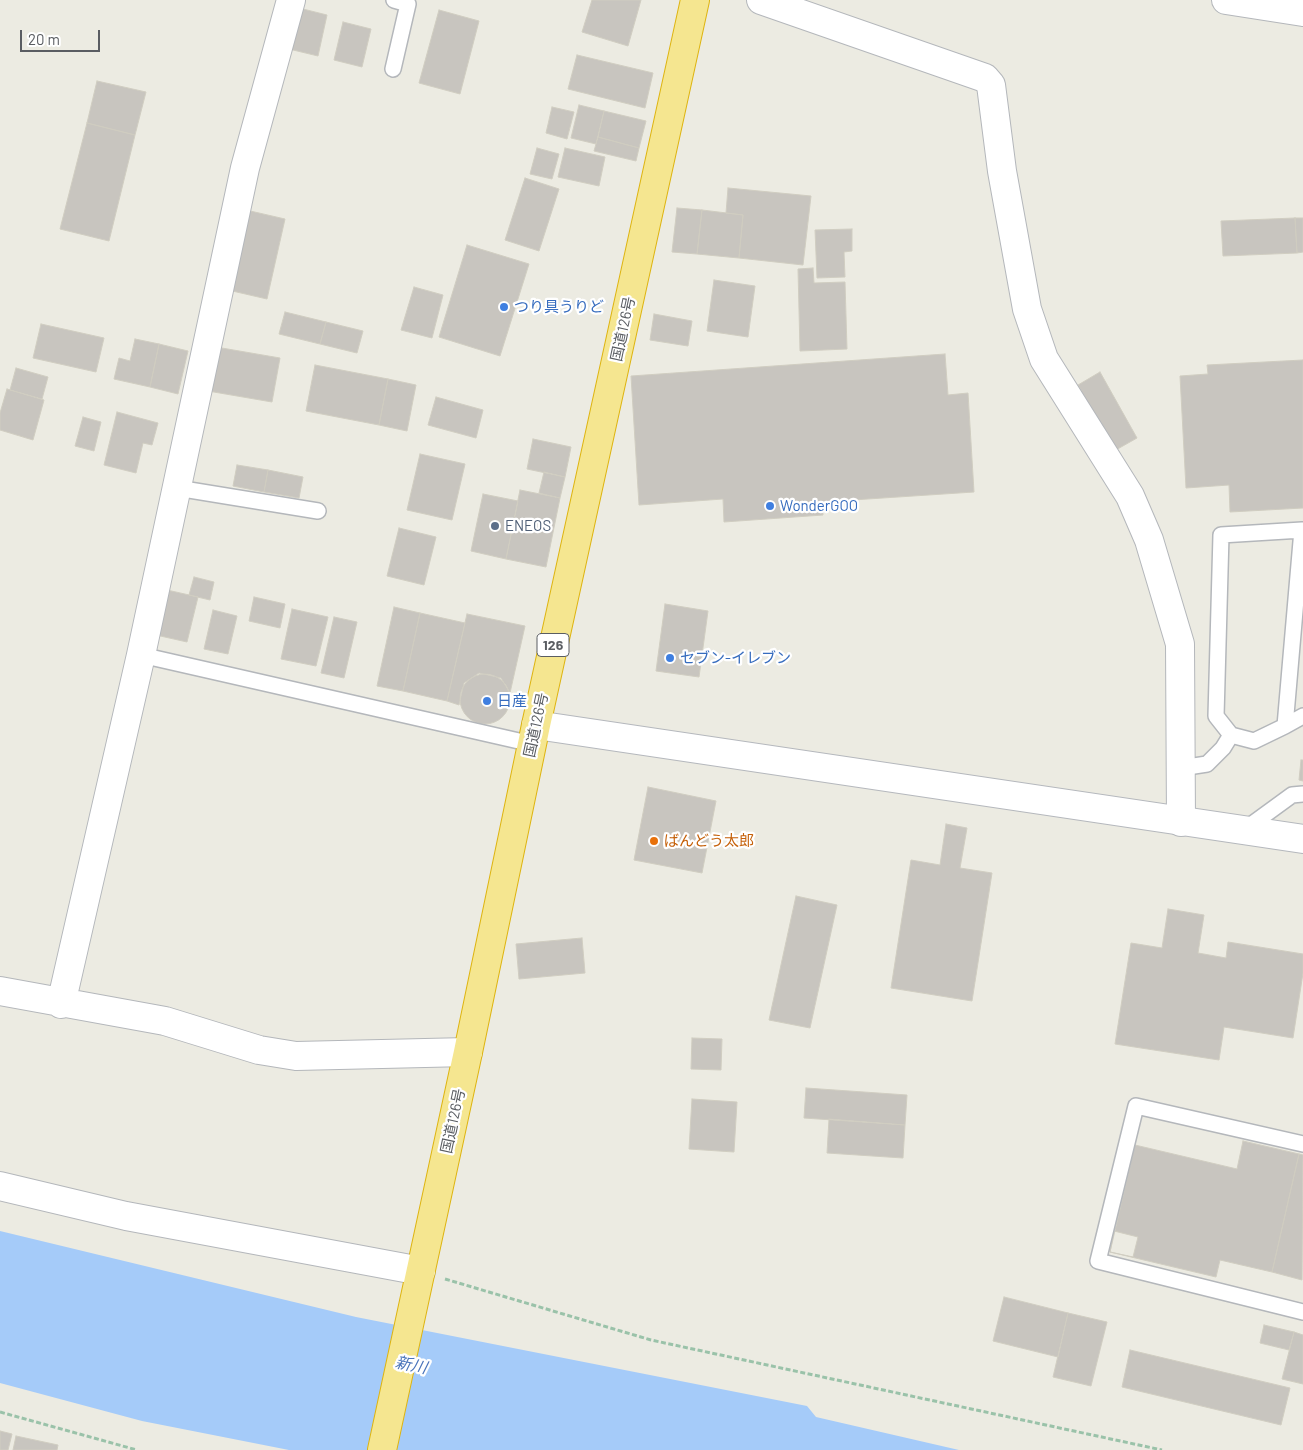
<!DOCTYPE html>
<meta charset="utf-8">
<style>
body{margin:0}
#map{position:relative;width:1303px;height:1450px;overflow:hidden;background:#ecebe2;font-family:Barlow,sans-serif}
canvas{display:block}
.scale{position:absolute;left:20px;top:30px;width:80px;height:22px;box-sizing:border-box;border:2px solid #5a5d62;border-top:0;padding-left:6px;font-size:15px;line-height:18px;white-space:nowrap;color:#5a5d62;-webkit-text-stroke:4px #fff;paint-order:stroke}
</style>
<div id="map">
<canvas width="1303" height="1450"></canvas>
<div class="scale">20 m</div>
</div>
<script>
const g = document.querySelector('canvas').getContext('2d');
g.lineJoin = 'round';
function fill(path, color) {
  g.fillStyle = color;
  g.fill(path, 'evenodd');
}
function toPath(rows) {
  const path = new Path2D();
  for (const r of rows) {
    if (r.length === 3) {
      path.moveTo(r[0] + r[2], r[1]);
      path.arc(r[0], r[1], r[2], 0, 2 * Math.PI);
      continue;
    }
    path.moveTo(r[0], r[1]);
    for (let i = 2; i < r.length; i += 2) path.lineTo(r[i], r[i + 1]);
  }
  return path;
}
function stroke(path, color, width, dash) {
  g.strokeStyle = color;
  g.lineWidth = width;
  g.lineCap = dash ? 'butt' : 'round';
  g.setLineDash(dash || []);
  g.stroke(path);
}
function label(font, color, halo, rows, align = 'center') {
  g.font = font + ' Barlow,"Noto Sans JP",sans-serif';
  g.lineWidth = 4.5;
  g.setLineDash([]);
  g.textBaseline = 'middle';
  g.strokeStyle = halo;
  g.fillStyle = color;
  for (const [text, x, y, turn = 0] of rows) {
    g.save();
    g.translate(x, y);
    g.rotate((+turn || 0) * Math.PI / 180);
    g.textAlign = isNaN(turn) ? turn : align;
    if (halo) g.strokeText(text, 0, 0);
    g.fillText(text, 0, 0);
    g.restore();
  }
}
fill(toPath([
 [0,1231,356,1317,807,1406,816,1417,959,1450,289,1450,142,1421,0,1383]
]), '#a5cbf9');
const building = toPath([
 [592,0,641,0,628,46,582,32,592,0],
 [299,8,327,15,318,56,289,49,299,8],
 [439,10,479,21,460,94,419,83,439,10],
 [343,22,371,29,362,67,334,60,343,22],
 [577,55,653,73,645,108,568,89,577,55],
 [97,81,146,92,135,135,87,123,97,81],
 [579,105,604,111,596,144,571,138,579,105],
 [552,107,574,112,567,139,546,133,552,107],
 [604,111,646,121,639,148,598,137,604,111],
 [87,123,135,135,109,241,60,229,87,123],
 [598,137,639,148,636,161,594,151,598,137],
 [537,148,559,154,552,179,530,174,537,148],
 [565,148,605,157,599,186,558,177,565,148],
 [525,178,559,189,539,251,505,240,525,178],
 [728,188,811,196,803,265,739,258,743,215,726,213,728,188],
 [677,208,702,210,697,254,672,252,677,208],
 [246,210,285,219,267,299,228,290,246,210],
 [702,210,743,215,739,258,697,254,702,210],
 [1295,218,1303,218,1303,252,1297,253,1295,218],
 [1295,218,1297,253,1223,256,1221,221,1295,218],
 [852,229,852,251,844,252,845,277,817,278,815,230,852,229],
 [467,245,529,264,500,356,439,337,467,245],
 [813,268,814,283,845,282,847,349,800,351,798,269,813,268],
 [714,280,755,286,748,337,707,331,714,280],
 [414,287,443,295,432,338,401,330,414,287],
 [285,312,326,322,320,344,279,334,285,312],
 [654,314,692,321,688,346,650,340,654,314],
 [326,322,363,331,357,353,320,344,326,322],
 [41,324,104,338,96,372,33,358,41,324],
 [135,339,159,344,150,387,114,379,119,358,130,361,135,339],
 [159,344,188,351,178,394,150,387,159,344],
 [216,347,280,358,272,402,208,391,216,347],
 [945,354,948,395,968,393,974,492,822,502,823,515,724,522,723,499,639,505,631,376,945,354],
 [1303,360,1303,508,1230,512,1229,485,1186,488,1180,376,1208,374,1207,365,1303,360],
 [315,365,388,379,379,425,306,411,315,365],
 [16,368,48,377,42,399,10,390,16,368],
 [1100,372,1137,438,1114,451,1078,385,1100,372],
 [388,379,416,385,407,431,379,425,388,379],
 [7,389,44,400,33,440,0,430,0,413,7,389],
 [436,397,483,410,476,438,428,425,436,397],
 [117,412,158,423,152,445,143,443,136,473,104,465,117,412],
 [83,417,101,422,94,451,75,446,83,417],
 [533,439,571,447,565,477,527,469,533,439],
 [420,454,465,464,452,520,407,510,420,454],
 [237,465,268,470,264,492,233,486,237,465],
 [268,470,303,477,299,498,264,492,268,470],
 [544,472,565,477,560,498,539,493,544,472],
 [520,490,560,498,546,567,506,559,520,490],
 [483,494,518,501,506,559,471,551,483,494],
 [399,528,436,537,424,585,387,576,399,528],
 [194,577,214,582,210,600,189,595,194,577],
 [167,590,198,597,187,642,156,635,167,590],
 [254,597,285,604,280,628,249,621,254,597],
 [665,604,708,611,699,677,656,671,665,604],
 [394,607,420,613,403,691,377,686,394,607],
 [292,609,328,617,316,666,281,659,292,609],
 [213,610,237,616,228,654,204,649,213,610],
 [420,613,465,623,447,701,403,691,420,613],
 [467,614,525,626,510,693,501,678,479,673,464,683,459,705,447,701,467,614],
 [334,617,357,622,344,678,321,673,334,617],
 [485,699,25],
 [1301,760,1303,760,1303,781,1299,780,1301,760],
 [648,787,716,801,702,873,634,860,648,787],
 [946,824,967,828,960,868,992,873,972,1001,891,988,911,860,940,865,946,824],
 [796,896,837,905,810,1028,769,1020,796,896],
 [1168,909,1204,915,1198,953,1226,958,1228,942,1303,954,1303,973,1293,1038,1224,1027,1219,1060,1115,1044,1131,943,1162,948,1168,909],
 [582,938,585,973,519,979,516,944,582,938],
 [692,1038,722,1039,721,1070,691,1069,692,1038],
 [806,1088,907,1095,905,1125,804,1118,806,1088],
 [692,1099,737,1102,734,1152,689,1149,692,1099],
 [829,1119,905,1125,903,1158,827,1153,829,1119],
 [1243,1141,1299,1154,1272,1272,1220,1260,1216,1277,1110,1252,1135,1145,1237,1169,1243,1141],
 [1299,1154,1303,1155,1302,1280,1272,1272,1299,1154],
 [1114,1231,1138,1237,1133,1257,1110,1252,1114,1231],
 [1004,1297,1068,1313,1058,1357,993,1341,1004,1297],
 [1068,1313,1107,1322,1091,1386,1053,1377,1068,1313],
 [1264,1325,1294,1332,1289,1350,1260,1343,1264,1325],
 [1294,1332,1303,1335,1303,1384,1282,1379,1294,1332],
 [1130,1350,1290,1388,1281,1425,1122,1387,1130,1350],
 [0,1431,12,1434,8,1450,0,1450,0,1431],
 [16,1436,58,1445,57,1450,13,1450,16,1436]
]);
fill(building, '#c8c5bf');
stroke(building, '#d0cdc1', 1);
const lane = toPath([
 [393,69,408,4,394,0],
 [177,488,318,511],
 [1302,530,1285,726,1254,741,1231,735,1216,716,1221,535,1302,530,1303,530],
 [141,655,532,744],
 [1285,726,1303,716],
 [1181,768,1207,764,1223,748,1231,735],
 [1244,830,1292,795,1303,794],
 [1303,1144,1136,1106,1098,1261,1303,1312]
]);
const street = toPath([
 [761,0,985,78,991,85,1002,171,1027,309,1044,359,1130,496,1149,540,1180,644,1181,822],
 [1226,0,1303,12],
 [0,991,165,1021,259,1050,296,1056,468,1052],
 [61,1004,141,655,245,168,291,0],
 [0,1186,126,1216,421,1271]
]);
const secondary = toPath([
 [536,725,1303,839]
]);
const highway = toPath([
 [382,1450,468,1052,536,725,695,0]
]);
stroke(lane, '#b4b7bb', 18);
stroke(street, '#b4b7bb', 30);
stroke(secondary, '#b5b8bd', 30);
stroke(highway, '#deb410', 30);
stroke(toPath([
 [445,1279,651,1340,1162,1450],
 [0,1412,137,1450]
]), '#9ac2a9', 3, [5, 2.5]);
stroke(lane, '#fff', 15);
stroke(street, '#fff', 28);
stroke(secondary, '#fff', 28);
stroke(highway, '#f5e690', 28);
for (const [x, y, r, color] of [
 [504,307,5,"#3f7fe0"],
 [770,506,5,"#3f7fe0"],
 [495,526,5,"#5c6f8a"],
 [670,658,5,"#3f7fe0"],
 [487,701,5,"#3f7fe0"],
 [654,841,5,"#e8710a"]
]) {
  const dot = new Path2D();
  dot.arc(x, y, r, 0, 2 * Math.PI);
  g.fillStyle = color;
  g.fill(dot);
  stroke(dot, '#fff', 2);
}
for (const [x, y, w] of [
 [553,645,32]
]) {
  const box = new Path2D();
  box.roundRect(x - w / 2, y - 11.5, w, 23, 4);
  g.fillStyle = '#fff';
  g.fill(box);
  stroke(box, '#5a5d62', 1);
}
label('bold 14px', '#5a5d62', null, [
 ["126",553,645]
]);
label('15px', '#366cbe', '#fff', [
 ["つり具うりど",514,307],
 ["WonderGOO",780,506],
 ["セブン-イレブン",680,658],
 ["日産",497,701]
], 'left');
label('15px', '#5a5d62', '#fff', [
 ["国道126号",623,329,-78],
 ["国道126号",536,725,-78],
 ["国道126号",453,1121,-78]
]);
label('15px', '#4e5e75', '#fff', [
 ["ENEOS",505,526]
], 'left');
label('15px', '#c56008', '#fff', [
 ["ばんどう太郎",664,841]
], 'left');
label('italic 16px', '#4a74ba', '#fff', [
 ["新川",411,1365,12]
]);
</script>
